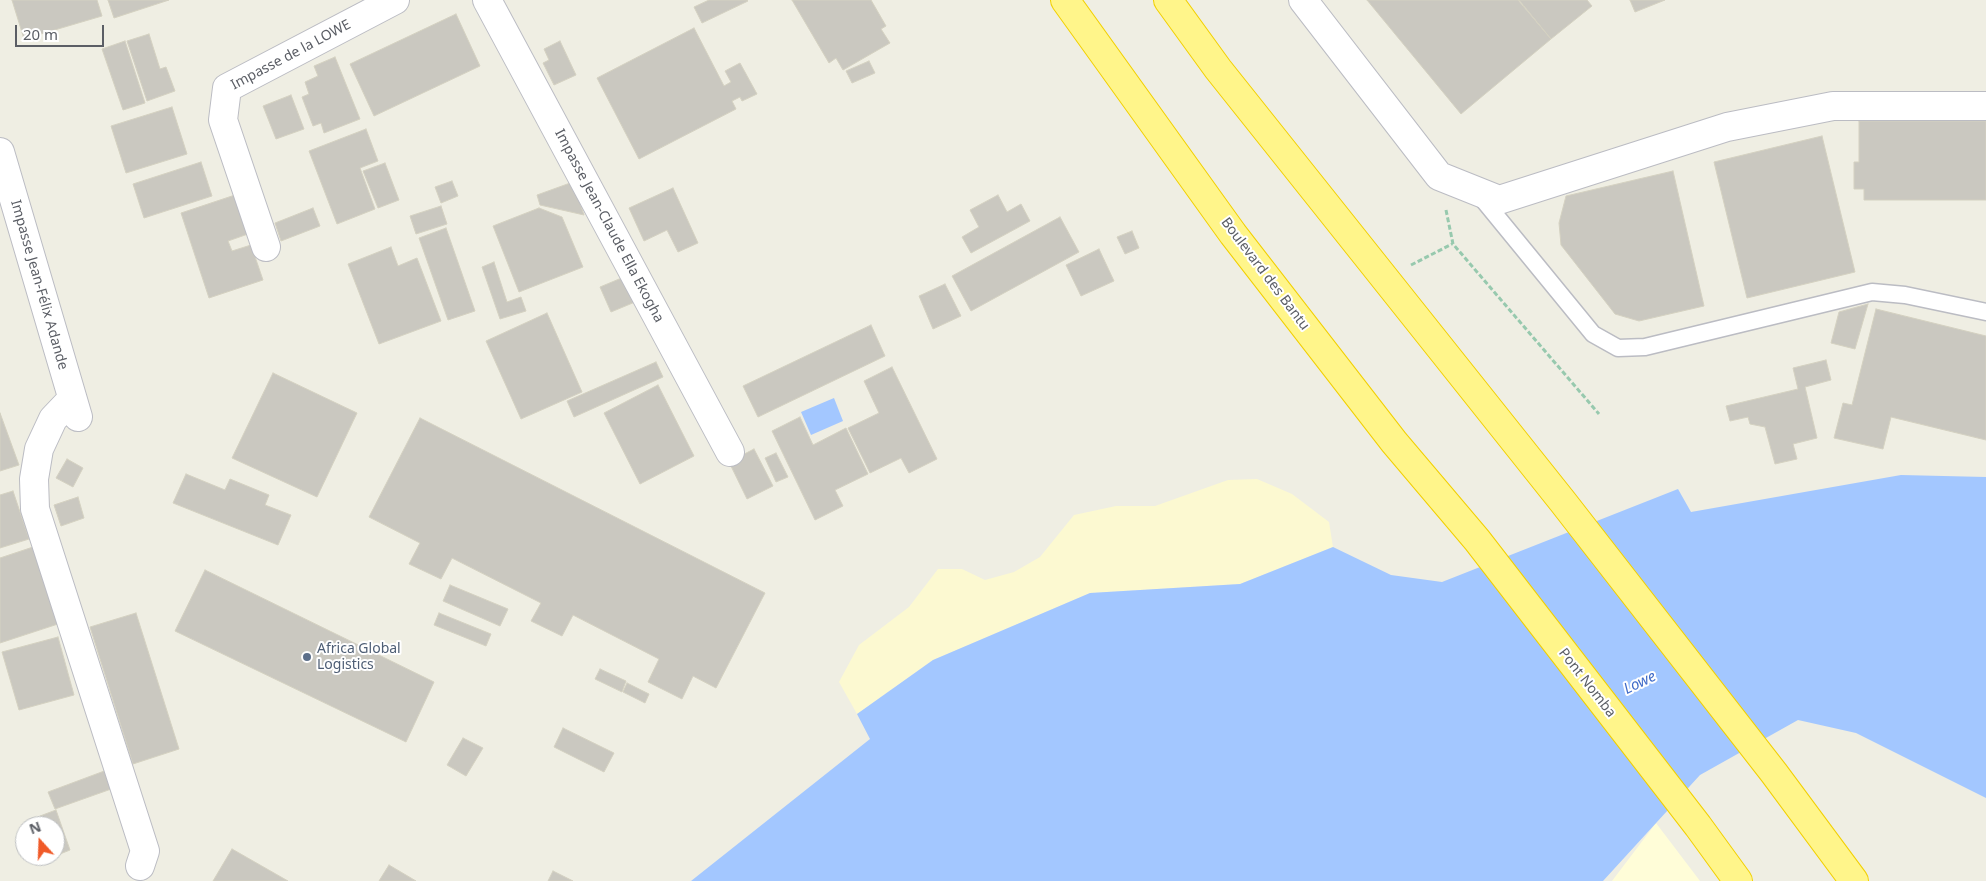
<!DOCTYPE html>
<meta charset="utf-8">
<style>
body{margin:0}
#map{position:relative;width:1986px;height:881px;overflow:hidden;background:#efeee3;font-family:"Noto Sans",sans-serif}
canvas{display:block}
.north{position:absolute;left:15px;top:816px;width:50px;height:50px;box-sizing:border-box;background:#fff;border:1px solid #bdbfc1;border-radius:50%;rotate:340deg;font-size:14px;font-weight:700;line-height:20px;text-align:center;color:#5b5e65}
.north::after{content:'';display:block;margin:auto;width:18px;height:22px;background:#f05a28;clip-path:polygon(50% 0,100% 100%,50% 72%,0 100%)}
.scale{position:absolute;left:15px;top:25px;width:89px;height:22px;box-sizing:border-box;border:2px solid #5b5e65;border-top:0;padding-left:6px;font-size:15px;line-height:18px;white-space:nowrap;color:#5b5e65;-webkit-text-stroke:4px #fff;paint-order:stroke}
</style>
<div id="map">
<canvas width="1986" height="881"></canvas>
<div class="north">N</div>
<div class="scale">20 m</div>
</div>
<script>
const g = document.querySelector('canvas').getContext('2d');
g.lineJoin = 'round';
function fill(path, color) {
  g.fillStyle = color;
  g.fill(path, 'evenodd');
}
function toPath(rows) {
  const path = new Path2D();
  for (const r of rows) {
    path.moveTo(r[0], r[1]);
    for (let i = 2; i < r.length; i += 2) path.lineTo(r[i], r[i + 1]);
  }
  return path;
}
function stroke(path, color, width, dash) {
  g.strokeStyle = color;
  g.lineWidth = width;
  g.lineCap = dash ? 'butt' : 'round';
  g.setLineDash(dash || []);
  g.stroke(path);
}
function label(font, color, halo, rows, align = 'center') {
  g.font = font + ' "Noto Sans",sans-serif';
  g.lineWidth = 4;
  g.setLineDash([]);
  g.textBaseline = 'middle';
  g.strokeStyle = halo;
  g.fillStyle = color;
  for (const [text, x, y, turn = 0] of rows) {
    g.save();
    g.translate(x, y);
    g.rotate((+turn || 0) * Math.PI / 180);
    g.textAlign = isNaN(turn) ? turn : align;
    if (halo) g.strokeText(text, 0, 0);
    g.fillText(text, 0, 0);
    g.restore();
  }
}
fill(toPath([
 [1656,823,1700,881,1612,881]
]), '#fffdd8');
fill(toPath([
 [1257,479,1292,494,1329,522,1333,547,1240,584,1090,593,933,660,857,714,839,682,859,645,909,607,938,569,962,569,985,580,1014,572,1040,557,1074,515,1116,506,1155,506,1228,480]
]), '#fcf9d1');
fill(toPath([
 [834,398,843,421,811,435,801,412],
 [1901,475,1986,477,1986,798,1856,733,1798,720,1700,775,1603,881,691,881,870,739,857,714,933,660,1090,593,1240,584,1333,547,1391,575,1442,582,1678,489,1691,512]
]), '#a3c7ff');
const building = toPath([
 [12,0,97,0,102,16,24,39,12,0],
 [108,0,169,0,114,18,108,0],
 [709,0,747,0,748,1,702,23,694,7,709,0],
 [792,0,871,0,886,26,881,29,890,43,843,70,836,58,829,63,792,0],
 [1367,0,1518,0,1551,39,1461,114,1367,0],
 [1519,0,1587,0,1592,6,1551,39,1519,0],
 [1630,0,1665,0,1635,12,1630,0],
 [456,14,480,66,374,116,350,64,456,14],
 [694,28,724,86,731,82,725,71,740,63,757,94,742,101,740,97,732,101,736,109,639,159,597,78,694,28],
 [149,34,160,69,166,67,175,91,147,101,127,41,149,34],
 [125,41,145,103,123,110,102,49,125,41],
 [560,41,576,75,554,85,543,63,549,60,544,49,560,41],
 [335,57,360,119,324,133,321,123,313,126,302,97,309,94,305,82,318,76,314,66,335,57],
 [869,61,875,73,852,83,846,71,869,61],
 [291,95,304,129,276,139,263,106,291,95],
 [172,107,187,154,126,173,111,126,172,107],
 [1859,121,1986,121,1986,200,1864,200,1864,189,1854,189,1854,162,1859,162,1859,121],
 [366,129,378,161,360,168,375,209,337,224,309,151,366,129],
 [1822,136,1855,272,1747,298,1714,162,1822,136],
 [201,162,212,196,144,218,133,184,201,162],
 [385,163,399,200,378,208,363,171,385,163],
 [1673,171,1704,306,1639,321,1615,314,1561,245,1559,223,1566,196,1673,171],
 [452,181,458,196,441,203,435,187,452,181],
 [573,182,584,215,540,205,537,195,573,182],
 [673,188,698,243,678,252,667,230,644,241,629,208,673,188],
 [235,195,248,234,228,241,232,251,251,245,263,280,209,298,181,213,235,195],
 [998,195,1007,212,1021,204,1030,221,971,253,962,237,979,227,970,210,998,195],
 [441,206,447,224,416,234,410,216,441,206],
 [313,208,320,226,281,241,275,223,313,208],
 [539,208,562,217,583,267,519,292,493,226,539,208],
 [1060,217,1079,252,971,311,952,276,1060,217],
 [446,228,475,311,448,320,419,238,446,228],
 [1132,231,1139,248,1125,254,1117,237,1132,231],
 [391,247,398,266,417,258,441,321,379,344,348,264,391,247],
 [1099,249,1114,281,1081,296,1066,265,1099,249],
 [494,262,507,302,521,297,526,311,500,319,482,267,494,262],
 [624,277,635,302,611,312,600,287,624,277],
 [945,284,961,316,933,329,919,296,945,284],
 [1868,304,1855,349,1831,343,1839,312,1868,304],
 [1876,309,1986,336,1986,440,1891,417,1883,449,1834,438,1843,403,1852,405,1876,309],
 [547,313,582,392,521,419,486,341,547,313],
 [871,325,885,356,758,417,743,386,871,325],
 [1826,360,1831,380,1805,387,1817,438,1793,444,1797,459,1775,464,1765,427,1750,424,1748,417,1730,421,1726,406,1798,389,1793,368,1826,360],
 [656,362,663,377,574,417,567,401,656,362],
 [892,367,937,459,909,473,901,458,870,473,848,428,879,413,864,381,892,367],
 [273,373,357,413,317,497,232,458,273,373],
 [658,385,694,456,640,484,604,413,658,385],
 [0,413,19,465,0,471,0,413],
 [800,417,813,445,846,428,868,474,835,490,843,506,815,520,772,431,800,417],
 [420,418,765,593,716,688,693,676,682,699,648,682,659,659,573,615,562,636,531,621,541,603,452,558,441,579,409,564,420,543,369,517,420,418],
 [754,449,773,486,747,499,729,462,754,449],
 [776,453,788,477,776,482,765,458,776,453],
 [67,459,83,468,73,487,56,478,67,459],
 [186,474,225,490,230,479,269,495,265,505,291,515,278,545,173,503,186,474],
 [13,491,29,539,0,548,0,495,13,491],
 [78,497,84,518,61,526,54,505,78,497],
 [36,546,61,623,0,643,0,558,36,546],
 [205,570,434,682,406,742,175,631,205,570],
 [450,585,508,609,500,626,443,601,450,585],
 [136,613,179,749,133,764,90,627,136,613],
 [439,613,491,634,486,646,434,625,439,613],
 [58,637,74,695,19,710,2,652,58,637],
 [600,669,626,681,622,692,595,679,600,669],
 [627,683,649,694,645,703,623,692,627,683],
 [563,728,614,753,604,772,554,747,563,728],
 [463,738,483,748,466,776,447,765,463,738],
 [107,770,114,788,55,809,48,792,107,770],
 [56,810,70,850,55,856,55,826,44,826,40,816,56,810],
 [232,849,288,881,213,881,232,849],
 [389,865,416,881,379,881,389,865],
 [553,871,573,881,548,881,553,871]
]);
fill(building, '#cac8c0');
stroke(building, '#d4d1c1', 1);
const lane = toPath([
 [1480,196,1593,334,1618,348,1645,347,1872,292,1905,295,1986,312]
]);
const street = toPath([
 [487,0,730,452],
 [1303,0,1439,176,1499,200,1727,127,1833,106,1986,106],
 [0,152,78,417],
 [266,247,223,120,227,88,395,0],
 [72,399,53,419,39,449,34,479,35,509,145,851,140,866]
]);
const highway = toPath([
 [1065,0,1233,234,1394,442,1477,540,1698,826,1738,881],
 [1168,0,1218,69,1563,502,1774,773,1854,881]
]);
stroke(lane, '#bbbcc3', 19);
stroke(street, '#bbbcc3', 30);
stroke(highway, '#f2d000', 30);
stroke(toPath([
 [1446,210,1453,244,1599,414],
 [1411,265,1452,244]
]), '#97c9ae', 3, [5, 2.5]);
stroke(lane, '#fff', 16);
stroke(street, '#fff', 28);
stroke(highway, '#fff58a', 28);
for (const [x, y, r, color] of [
 [307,657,5,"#5c6f8a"]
]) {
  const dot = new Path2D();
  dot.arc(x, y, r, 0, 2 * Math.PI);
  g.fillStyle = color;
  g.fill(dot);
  stroke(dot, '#fff', 2);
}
label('14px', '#5b5e65', '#fff', [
 ["Impasse de la LOWE",291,55,-28],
 ["Impasse Jean-Claude Ella Ekogha",609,226,62],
 ["Boulevard des Bantu",1265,274,53],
 ["Impasse Jean-Félix Adande",39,285,74],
 ["Pont Nomba",1587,683,52]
]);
label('14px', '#4e5e75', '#fff', [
 ["Africa Global",317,649],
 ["Logistics",317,665]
], 'left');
label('italic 15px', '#406bc8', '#fff', [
 ["Lowe",1640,683,-26]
]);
</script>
